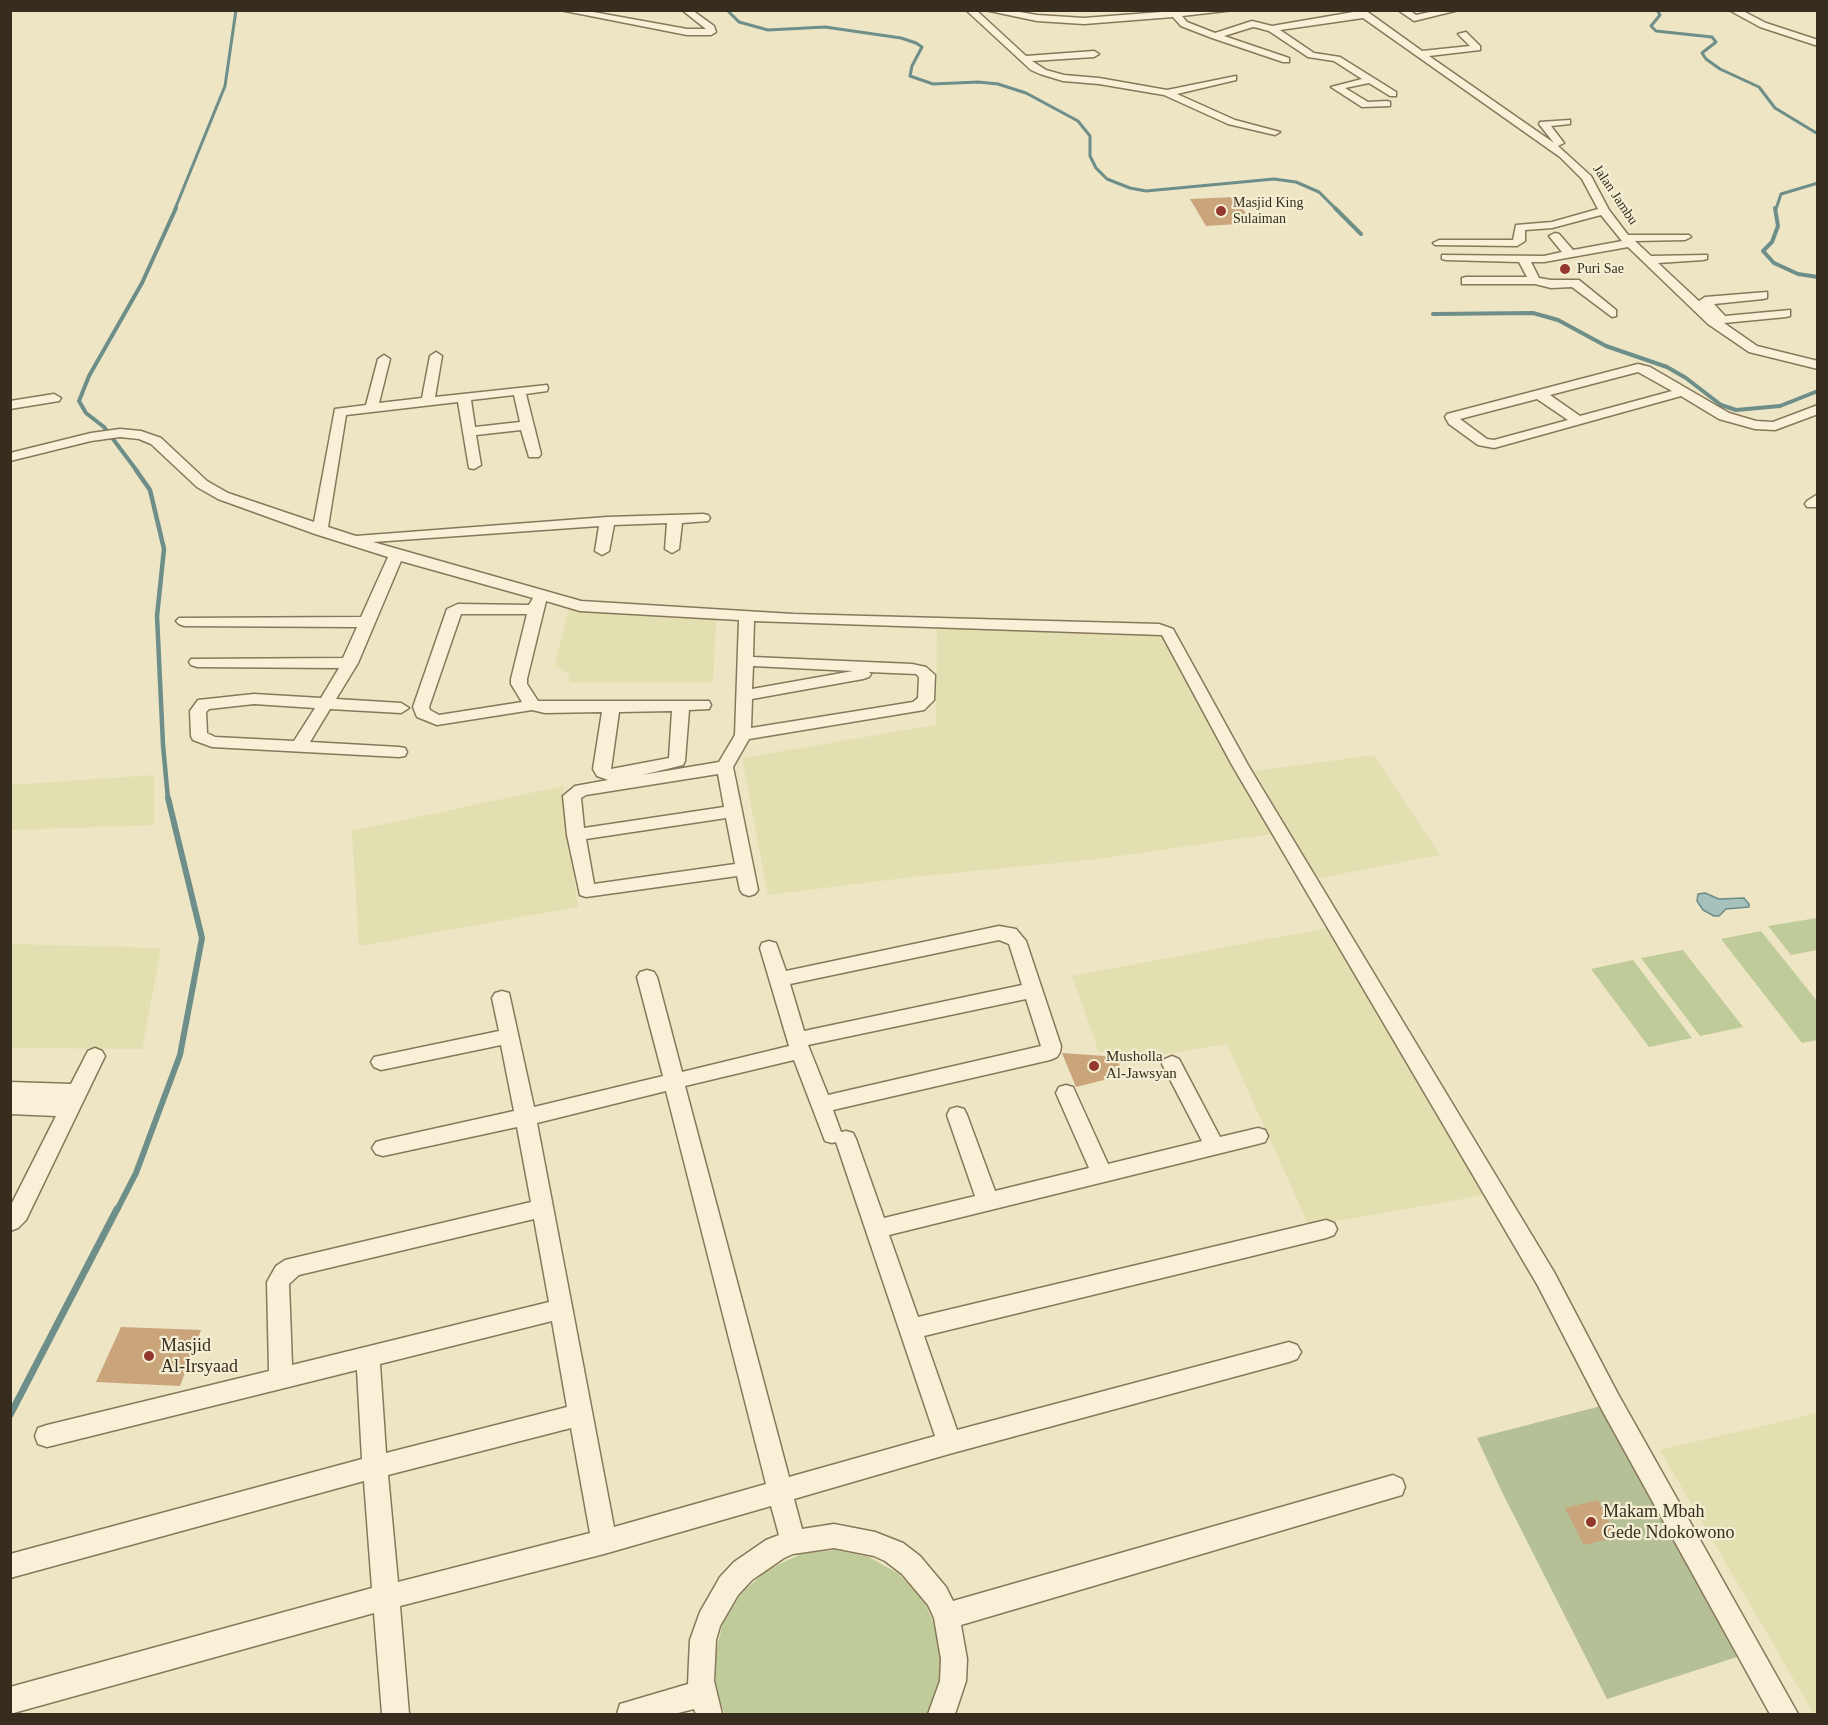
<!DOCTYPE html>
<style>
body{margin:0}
#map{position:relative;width:1828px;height:1725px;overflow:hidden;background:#ede5c4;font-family:Georgia,serif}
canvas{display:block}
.frame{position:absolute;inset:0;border:12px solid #372d1e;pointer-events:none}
</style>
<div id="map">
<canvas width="1828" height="1725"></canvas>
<div class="frame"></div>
</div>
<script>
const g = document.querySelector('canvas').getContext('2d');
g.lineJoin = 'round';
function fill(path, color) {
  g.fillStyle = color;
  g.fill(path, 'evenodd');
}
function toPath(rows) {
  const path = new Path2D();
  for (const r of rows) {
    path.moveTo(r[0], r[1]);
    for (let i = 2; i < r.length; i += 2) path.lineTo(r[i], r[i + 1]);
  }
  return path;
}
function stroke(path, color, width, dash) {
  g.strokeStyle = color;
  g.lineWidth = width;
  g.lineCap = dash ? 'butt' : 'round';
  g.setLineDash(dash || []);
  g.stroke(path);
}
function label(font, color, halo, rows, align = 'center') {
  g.font = font + ' Georgia,serif';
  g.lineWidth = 4.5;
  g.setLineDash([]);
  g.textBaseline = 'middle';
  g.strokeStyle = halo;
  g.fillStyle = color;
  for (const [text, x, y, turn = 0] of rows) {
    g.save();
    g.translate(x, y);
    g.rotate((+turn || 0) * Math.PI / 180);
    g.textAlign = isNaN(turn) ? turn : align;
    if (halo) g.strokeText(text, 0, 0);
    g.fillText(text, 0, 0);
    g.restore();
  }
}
fill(toPath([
 [569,609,716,618,713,683,570,682,568,674,555,665],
 [937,628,1150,631,1162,635,1272,834,1098,859,912,877,768,895,742,758,936,725],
 [1374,755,1440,855,1320,878,1314,877,1309,874,1255,771],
 [154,775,154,825,11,830,11,785],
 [563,786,578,907,359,946,352,831],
 [1327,928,1485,1195,1309,1226,1227,1044,1121,1061,1120,1054,1099,1052,1072,976],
 [11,944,161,948,142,1049,11,1048],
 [1817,1413,1818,1714,1814,1714,1660,1450]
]), '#e2e0b1');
fill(toPath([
 [1817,918,1817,950,1791,955,1768,926],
 [1761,931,1817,1001,1817,1040,1802,1043,1721,939],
 [1683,950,1743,1027,1700,1036,1641,958],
 [1633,960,1692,1038,1649,1047,1591,969],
 [835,1550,869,1557,899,1574,924,1601,939,1636,941,1675,930,1713,725,1714,717,1695,714,1659,723,1623,742,1592,769,1569,801,1554]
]), '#bfcb98');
fill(toPath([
 [1601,1406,1737,1657,1607,1699,1501,1490,1477,1438]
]), '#b6c097');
const water = toPath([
 [1705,893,1719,899,1744,898,1749,904,1749,907,1726,909,1719,916,1714,916,1703,910,1697,901,1698,894,1705,893]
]);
fill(water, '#a6c0bb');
stroke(water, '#6d8e89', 1.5);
stroke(toPath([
 [727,10,739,22,768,30,825,27,901,38,916,43,922,47,912,66,910,76,933,84,978,82,998,84,1026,93,1078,121,1090,136,1090,156,1096,168,1107,179,1130,188,1146,191,1274,179,1296,182,1319,192,1336,209],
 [1657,10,1660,15,1651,26,1656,31,1712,37,1716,42,1702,53,1706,59,1720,69,1759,87,1775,108,1818,134],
 [175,209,225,86,236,10],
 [1776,209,1781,194,1818,183]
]), '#6d8e89', 3);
stroke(toPath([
 [1335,208,1361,234],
 [1775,208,1778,226,1772,242,1763,251,1774,263,1798,274,1818,277],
 [1433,314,1533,313,1558,320,1606,346,1667,367,1686,378,1721,405,1736,410,1780,406,1818,391],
 [137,471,104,427,86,413,79,401,89,376,142,283,176,208]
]), '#6d8e89', 4);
stroke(toPath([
 [136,470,150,490,164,549,157,616,163,745,168,799]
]), '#6d8e89', 4.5);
stroke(toPath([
 [117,1210,136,1173,180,1055,202,938,168,798]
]), '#6d8e89', 6);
stroke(toPath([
 [10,1415,117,1209]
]), '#6d8e89', 7);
fill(toPath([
 [1235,197,1252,223,1206,226,1190,199],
 [1062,1053,1119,1057,1120,1076,1076,1087],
 [121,1327,201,1330,180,1386,96,1382],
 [1598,1500,1617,1537,1584,1545,1565,1508]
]), '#caa47b');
const minor = toPath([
 [560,10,582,10,687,29,706,29,682,10,692,10,714,26,716,32,711,35,687,35,560,10],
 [966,10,976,10,1026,56,1094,51,1099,54,1094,57,1032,61,1046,70,1064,75,1099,78,1167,90,1236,76,1236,80,1177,94,1235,120,1280,132,1275,135,1228,124,1164,95,1099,84,1063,81,1040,74,1031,70,966,10],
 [985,10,1008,10,1037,15,1084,18,1188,10,1234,10,1182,16,1187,22,1215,33,1252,21,1272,26,1365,10,1422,51,1470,46,1458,34,1466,32,1480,46,1480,50,1429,56,1554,143,1539,124,1540,122,1570,120,1570,124,1551,126,1564,143,1558,146,1591,176,1609,210,1628,235,1689,235,1691,237,1685,240,1635,241,1651,256,1707,255,1707,259,1703,260,1658,263,1702,304,1699,301,1705,297,1767,292,1767,298,1763,299,1714,304,1725,316,1790,310,1790,316,1786,317,1724,323,1757,346,1818,361,1818,369,1749,352,1708,324,1628,247,1544,262,1531,262,1539,278,1551,280,1579,280,1616,310,1616,316,1612,317,1572,287,1551,288,1535,284,1462,284,1462,278,1466,277,1527,277,1519,262,1446,260,1442,259,1442,255,1544,256,1562,252,1549,236,1555,233,1559,234,1573,250,1622,241,1601,215,1552,228,1525,230,1525,241,1517,246,1435,245,1433,243,1439,240,1513,240,1516,225,1552,222,1598,209,1582,179,1560,157,1363,18,1280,30,1314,53,1340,57,1396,92,1396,96,1390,96,1369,83,1345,88,1368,102,1387,101,1390,102,1390,106,1362,107,1331,87,1362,79,1334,61,1308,57,1269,31,1258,28,1253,27,1224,36,1289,58,1289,62,1283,62,1212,38,1181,26,1173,17,1084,24,1037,21,985,10],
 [1398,10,1409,10,1416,15,1439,10,1459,10,1414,21,1398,10],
 [1729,10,1741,10,1766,23,1818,40,1818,46,1760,27,1729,10],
 [436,352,442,356,435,397,547,385,548,388,547,391,526,394,541,454,539,457,529,457,521,430,476,435,481,465,474,469,469,468,458,402,346,415,328,527,356,536,607,517,703,514,708,515,710,518,708,521,682,523,679,549,672,553,665,549,667,523,614,525,609,551,602,555,595,551,599,526,373,542,581,601,793,614,1159,624,1173,629,1248,765,1554,1272,1618,1394,1798,1714,1770,1714,1602,1410,1538,1286,1232,765,1162,635,754,621,753,657,912,664,926,667,935,675,934,700,924,710,749,739,733,767,758,890,755,894,749,896,743,894,740,890,737,876,586,897,580,895,567,835,563,796,575,786,608,780,597,776,593,769,602,712,545,713,532,710,437,725,417,717,413,707,447,609,458,604,529,605,533,598,401,561,358,663,336,699,401,703,409,708,401,713,330,709,310,742,399,747,405,748,407,752,405,756,399,757,212,747,193,740,191,736,190,711,198,700,254,694,321,698,339,668,197,667,191,665,189,662,191,659,343,658,357,627,184,626,179,624,176,621,179,618,361,617,388,557,315,534,218,499,197,487,151,444,139,439,120,437,91,441,10,461,10,453,91,433,120,429,141,431,161,438,207,481,228,493,314,522,335,409,366,405,378,359,384,355,390,359,379,403,422,398,430,356,436,352],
 [514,395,520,422,475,427,471,400,514,395],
 [546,601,580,611,739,620,735,735,719,762,642,775,683,765,685,761,689,710,709,709,711,705,709,701,538,701,527,684,527,679,546,601],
 [461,614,527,614,511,679,511,684,522,702,439,715,430,710,429,707,461,614],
 [753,666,853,671,752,689,753,666],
 [869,672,916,674,919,677,918,698,913,702,751,728,752,699,863,679,869,677,871,674,869,672],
 [254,704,315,708,294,741,215,737,207,733,206,712,209,709,254,704],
 [672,711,669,758,611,769,619,712,672,711],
 [718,774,724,807,584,828,581,798,586,795,718,774],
 [726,818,735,864,594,884,586,839,726,818],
 [1638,364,1650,367,1729,413,1756,421,1773,422,1818,405,1818,414,1775,430,1755,429,1719,419,1681,396,1494,448,1478,445,1449,424,1445,417,1447,414,1638,364],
 [1638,372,1672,391,1580,416,1550,395,1638,372],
 [1537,399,1568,420,1494,440,1487,439,1460,419,1537,399],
 [54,394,61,398,59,401,10,409,10,401,54,394],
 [1818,494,1818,507,1807,507,1805,504,1807,501,1818,494],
 [999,926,1016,929,1026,941,1061,1046,1060,1052,1057,1057,1050,1060,833,1110,841,1132,846,1131,853,1133,856,1139,884,1218,975,1196,947,1115,950,1109,957,1107,964,1109,967,1115,995,1191,1089,1168,1056,1093,1059,1087,1066,1085,1073,1087,1108,1164,1202,1141,1162,1064,1165,1059,1172,1056,1179,1059,1220,1137,1258,1128,1265,1130,1268,1136,1265,1142,1258,1144,889,1235,918,1317,1326,1220,1334,1223,1337,1229,1334,1235,1326,1238,924,1336,957,1430,1289,1342,1297,1345,1301,1352,1297,1359,1289,1362,949,1454,794,1499,802,1529,834,1524,875,1532,903,1543,920,1556,946,1587,953,1601,1393,1475,1402,1479,1405,1487,1402,1495,961,1625,967,1659,966,1681,955,1714,928,1714,940,1681,941,1659,934,1618,928,1605,902,1574,885,1561,874,1556,834,1548,793,1554,784,1558,752,1580,738,1595,720,1626,716,1640,714,1681,722,1714,696,1714,694,1709,674,1714,617,1714,620,1704,688,1684,690,1640,700,1612,720,1577,734,1562,766,1540,779,1535,771,1506,604,1554,400,1606,409,1714,382,1714,374,1613,10,1714,10,1687,372,1588,364,1481,10,1578,10,1554,362,1459,357,1370,47,1447,38,1444,35,1436,38,1428,47,1425,269,1371,267,1282,276,1266,285,1260,531,1202,517,1127,383,1156,376,1154,372,1148,376,1142,383,1140,514,1111,501,1045,381,1070,374,1067,371,1062,374,1057,499,1031,492,998,495,993,502,991,509,993,534,1107,663,1076,637,977,640,972,647,970,654,972,657,977,682,1072,789,1046,760,948,762,943,769,941,776,943,786,971,999,926],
 [999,940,1009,944,1022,985,804,1031,790,984,999,940],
 [1026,999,1041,1046,828,1095,808,1045,1026,999],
 [794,1060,825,1141,832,1143,836,1142,935,1436,789,1477,685,1086,794,1060],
 [666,1091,766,1484,614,1527,537,1123,666,1091],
 [534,1219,549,1302,292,1365,289,1284,299,1275,534,1219],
 [552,1321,567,1407,386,1453,380,1364,552,1321],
 [571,1428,590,1533,398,1582,388,1475,571,1428],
 [95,1048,102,1051,105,1056,26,1220,18,1228,10,1231,10,1207,56,1116,10,1114,10,1098,64,1099,10,1098,10,1082,71,1084,88,1051,95,1048]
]);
stroke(minor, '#87775b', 3);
fill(minor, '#f8f1d7');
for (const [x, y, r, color] of [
 [1221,211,6,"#94372d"],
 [1565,269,6,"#94372d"],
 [1094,1066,6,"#94372d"],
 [149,1356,6,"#94372d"],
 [1591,1522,6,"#94372d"]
]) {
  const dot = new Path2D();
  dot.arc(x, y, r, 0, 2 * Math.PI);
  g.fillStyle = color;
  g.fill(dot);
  stroke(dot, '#f4eed3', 2);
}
label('14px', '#372d1e', '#f4eed3', [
 ["Jalan Jambu",1615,195,56]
]);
label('14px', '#372d1e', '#f4eed3', [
 ["Masjid King",1233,203],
 ["Sulaiman",1233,219],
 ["Puri Sae",1577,269]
], 'left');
label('15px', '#372d1e', '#f4eed3', [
 ["Musholla",1106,1057],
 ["Al-Jawsyan",1106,1074]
], 'left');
label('18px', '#372d1e', '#f4eed3', [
 ["Masjid",161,1346],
 ["Al-Irsyaad",161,1367],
 ["Makam Mbah",1603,1512],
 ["Gede Ndokowono",1603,1533]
], 'left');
</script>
